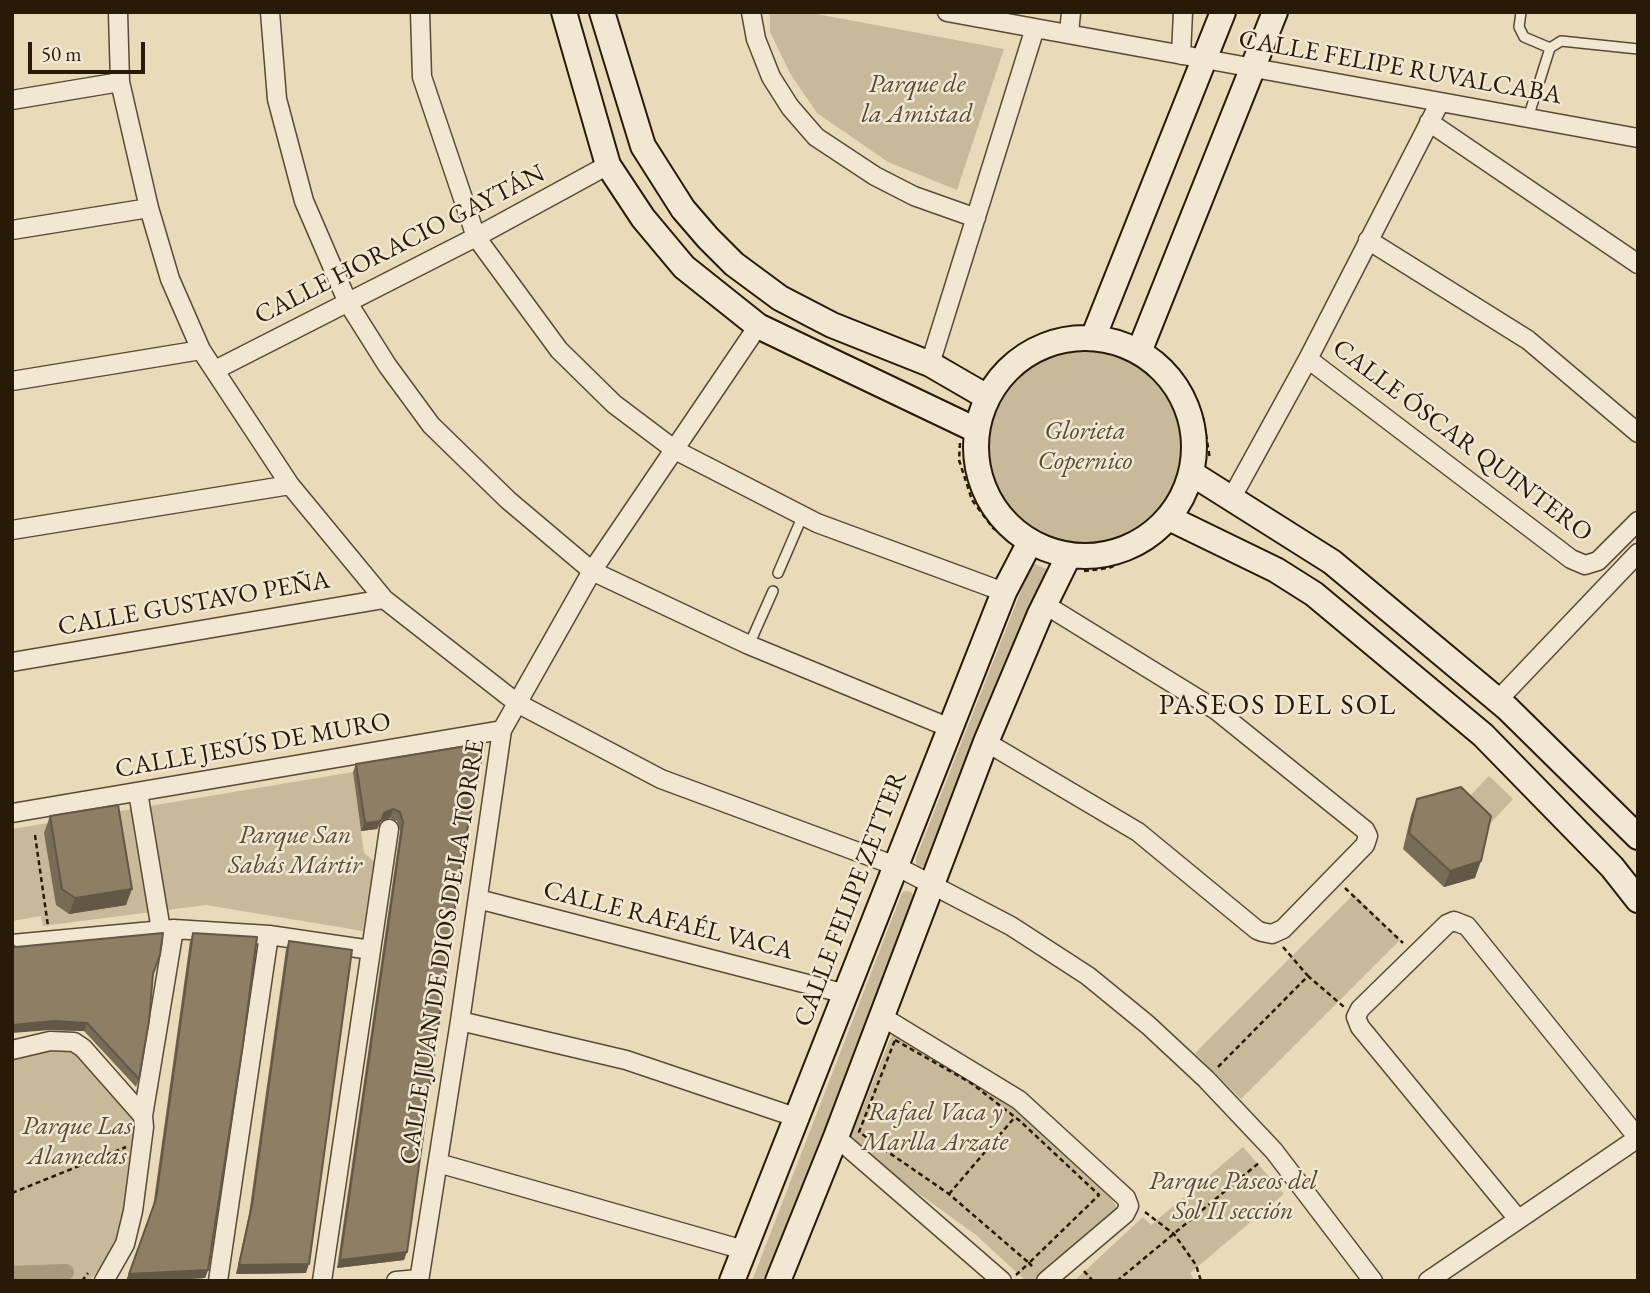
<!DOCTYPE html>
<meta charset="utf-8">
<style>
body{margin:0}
#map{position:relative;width:1650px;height:1293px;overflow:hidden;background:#e9dab9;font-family:"EB Garamond",serif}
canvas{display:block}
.frame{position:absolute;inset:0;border:14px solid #291a07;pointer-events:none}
.scale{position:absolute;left:28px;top:42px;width:117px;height:32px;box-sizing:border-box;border:4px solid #291a07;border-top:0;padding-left:9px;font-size:21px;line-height:24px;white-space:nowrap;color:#291a07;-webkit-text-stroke:5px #f1e7d2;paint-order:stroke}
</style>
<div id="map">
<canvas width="1650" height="1293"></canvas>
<div class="frame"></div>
<div class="scale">50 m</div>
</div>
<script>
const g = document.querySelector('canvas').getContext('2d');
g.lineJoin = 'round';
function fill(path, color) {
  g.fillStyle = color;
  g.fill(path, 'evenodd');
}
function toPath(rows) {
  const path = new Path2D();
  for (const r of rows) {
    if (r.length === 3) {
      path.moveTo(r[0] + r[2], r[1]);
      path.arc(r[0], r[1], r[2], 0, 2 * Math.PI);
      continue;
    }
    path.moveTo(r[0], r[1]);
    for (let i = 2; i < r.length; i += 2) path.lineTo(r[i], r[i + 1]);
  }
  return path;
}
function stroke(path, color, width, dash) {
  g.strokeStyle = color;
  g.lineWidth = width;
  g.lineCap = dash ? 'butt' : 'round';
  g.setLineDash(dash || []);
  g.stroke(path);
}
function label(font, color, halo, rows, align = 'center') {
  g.font = font + ' "EB Garamond",serif';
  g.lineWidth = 5;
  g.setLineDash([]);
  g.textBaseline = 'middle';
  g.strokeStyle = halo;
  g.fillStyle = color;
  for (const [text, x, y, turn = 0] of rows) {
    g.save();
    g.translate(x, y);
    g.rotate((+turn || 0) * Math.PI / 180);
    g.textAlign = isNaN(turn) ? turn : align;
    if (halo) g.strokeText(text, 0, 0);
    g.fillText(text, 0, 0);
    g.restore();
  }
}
fill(toPath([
 [770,12,806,12,1004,49,957,190,888,162,817,113,791,75,770,32],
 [1085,447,96],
 [1032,563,1047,569,930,864,926,868,920,867,916,864,916,858],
 [353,772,364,853,375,862,363,931,206,905,43,926,41,916,12,921,12,829],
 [1489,776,1513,799,1486,828,1462,804],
 [905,891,911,892,916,899,768,1281,752,1281,902,893],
 [1354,894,1400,940,1241,1099,1195,1053],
 [893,1032,969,1075,1040,1129,1111,1198,1117,1208,1037,1281,1026,1281,976,1235,850,1144,852,1134],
 [67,1043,142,1117,132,1208,110,1257,89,1281,12,1281,12,1055],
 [1243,1147,1284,1194,1190,1273,1195,1281,1074,1281,1143,1217,1151,1225]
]), '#c8b99b');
stroke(toPath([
 [12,1274,66,1272]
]), '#a8997c', 16);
const lane = toPath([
 [1521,12,1519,27,1524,37,1550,48],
 [1528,118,1550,48,1561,41,1638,49],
 [778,573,803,515],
 [749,645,773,591]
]);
const street = toPath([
 [118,12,120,82,149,208,170,279,201,350,290,485,384,599,517,703,661,779,896,866,1011,926,1088,976,1148,1025,1206,1079,1274,1151,1373,1281],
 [270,12,277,99,304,201,348,303,387,365,431,425,508,500,592,571,749,645,950,728],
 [420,12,422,77,476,237,559,350,614,404,675,450,817,523,1004,592],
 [751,12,756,39,771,77,790,107,816,137,875,176,914,196,976,218],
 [947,12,1638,138],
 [1069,34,1071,12],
 [1181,55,1183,12],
 [12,100,120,82],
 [1429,122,1638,264],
 [12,230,149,208],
 [1368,240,1528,340,1638,433],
 [1308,359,1571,559,1585,565],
 [930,364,1035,28],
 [215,370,476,237,608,165],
 [12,381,201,350],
 [1231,499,1308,359,1440,102],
 [12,530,290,485],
 [1585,565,1598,561,1638,521],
 [12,662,384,599],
 [1498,700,1638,553],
 [986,742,1138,832,1257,930,1262,932,1272,934,1283,929,1365,845,1368,836,1365,830,1216,710,1044,604],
 [138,792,161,930],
 [12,813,502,730],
 [478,899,846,994],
 [12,944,174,929,269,935,371,950],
 [881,1016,1019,1100,1126,1198,1129,1206,1125,1214,1046,1281],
 [460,1021,626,1060,798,1118],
 [12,1050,50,1041,74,1042,83,1048,143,1116],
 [836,1137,1002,1281],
 [438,1163,744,1250],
 [1518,1219,1360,1027,1356,1017,1360,1009,1447,924,1454,921,1467,926,1638,1138],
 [104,1281,125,1244,133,1211,144,1127,143,1116,174,929],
 [218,1281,269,935],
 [322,1281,389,829],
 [396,1281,419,1279],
 [419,1281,460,1021,502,730,592,571,758,326],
 [1428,1281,1638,1138]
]);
const secondary = toPath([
 [564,12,608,165,643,218,684,267,758,326,976,430],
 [602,12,643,146,683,209,708,238,734,264,780,298,832,325,930,364,987,397],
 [1085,447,109],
 [1093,338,1223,12],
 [1139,352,1275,12],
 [1191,473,1332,562,1507,708,1638,837],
 [1169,518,1276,570,1314,594,1483,735,1612,867,1638,900],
 [732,1281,1004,592,1030,542],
 [778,1281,836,1137,986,742,1040,614,1069,555]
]);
stroke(lane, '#594a34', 12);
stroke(street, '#594a34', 21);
stroke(secondary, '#291a07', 28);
stroke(toPath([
 [1160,356,1168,361,1193,393,1203,417,1210,459],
 [991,375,996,369,1036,341,1075,328],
 [960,443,959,460,972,500,993,528,1008,539],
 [1084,571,1109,568,1135,556,1163,537],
 [35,835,48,926],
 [1345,888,1403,943],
 [1283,947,1308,976],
 [895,1040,971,1083,1020,1121,1099,1195,1029,1263,949,1194,859,1132,895,1040],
 [1218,1067,1308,976,1344,1007],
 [12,1193,126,1147],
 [949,1194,1015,1117],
 [1145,1212,1174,1234,1196,1265,1201,1281],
 [1084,1271,1093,1281],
 [1016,1275,1029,1263,1034,1268],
 [82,1281,88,1273],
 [1117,1281,1260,1162]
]), '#291a07', 2.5, [5, 3.5]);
stroke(lane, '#f1e7d2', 9);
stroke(street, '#f1e7d2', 18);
stroke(secondary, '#f1e7d2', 24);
fill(toPath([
 [356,764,462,855,404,1260,337,1268,400,831,397,821,390,818,381,821,377,829,361,831,353,772],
 [1417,799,1475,878,1444,887,1403,849,1411,815],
 [50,816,126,905,69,914,56,905,44,833],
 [193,933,208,1270,205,1278,155,1281,126,1281,153,1207,190,941],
 [289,941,306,1273,236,1274,249,1214,286,949],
 [16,947,153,974,139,1079,136,1087,84,1031,50,1030]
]), '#796c56');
fill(toPath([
 [393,809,390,818,381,821,384,813],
 [381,821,377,829,361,831,365,823],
 [1481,861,1475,878,1444,887,1450,871],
 [132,889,126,905,69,914,75,898],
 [54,1021,87,1023,84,1031,50,1030,12,1033,12,1025],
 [407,1252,404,1260,337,1268,340,1260],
 [309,1264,306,1273,236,1274,239,1265],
 [208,1270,205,1278,155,1281,126,1281,129,1274]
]), '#635846');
const building = toPath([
 [485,743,462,855,407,1252,340,1260,403,822,400,812,393,809,384,813,381,821,365,823,356,764,485,743],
 [1461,787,1491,816,1481,861,1450,871,1409,833,1417,799,1461,787],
 [118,805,132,889,75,898,62,889,50,816,118,805],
 [163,933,160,955,153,974,149,1021,139,1079,87,1023,54,1021,12,1025,12,945,16,947,163,933],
 [193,933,257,937,243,1044,208,1270,129,1274,156,1199,193,933],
 [289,941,352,950,309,1264,239,1265,252,1205,289,941]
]);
fill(building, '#8d7e64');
stroke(building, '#635846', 2);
label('26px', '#291a07', '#f1e7d2', [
 ["CALLE FELIPE RUVALCABA",1400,68,10],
 ["CALLE HORACIO GAYTÁN",400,245,-27],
 ["CALLE ÓSCAR QUINTERO",1462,441,37],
 ["CALLE GUSTAVO PEÑA",194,604,-10],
 ["CALLE JESÚS DE MURO",253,746,-10],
 ["CALLE FELIPE ZETTER",851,899,-69],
 ["CALLE RAFAÉL VACA",668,921,14],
 ["CALLE JUAN DE DIOS DE LA TORRE",443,952,-81]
]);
label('italic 26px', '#594a33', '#f1e7d2', [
 ["Parque de",917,85],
 ["la Amistad",917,115],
 ["Glorieta",1085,432],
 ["Copernico",1085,462],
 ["Parque San",295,836],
 ["Sabás Mártir",295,866],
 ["Rafael Vaca y",935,1113],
 ["Marlla Arzate",935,1143],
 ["Parque Las",77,1127],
 ["Alamedas",77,1157],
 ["Parque Paseos del",1233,1182],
 ["Sol II sección",1233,1212]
]);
g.letterSpacing = '2px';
label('28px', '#291a07', '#f1e7d2', [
 ["PASEOS DEL SOL",1278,706]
]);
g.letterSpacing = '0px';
</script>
